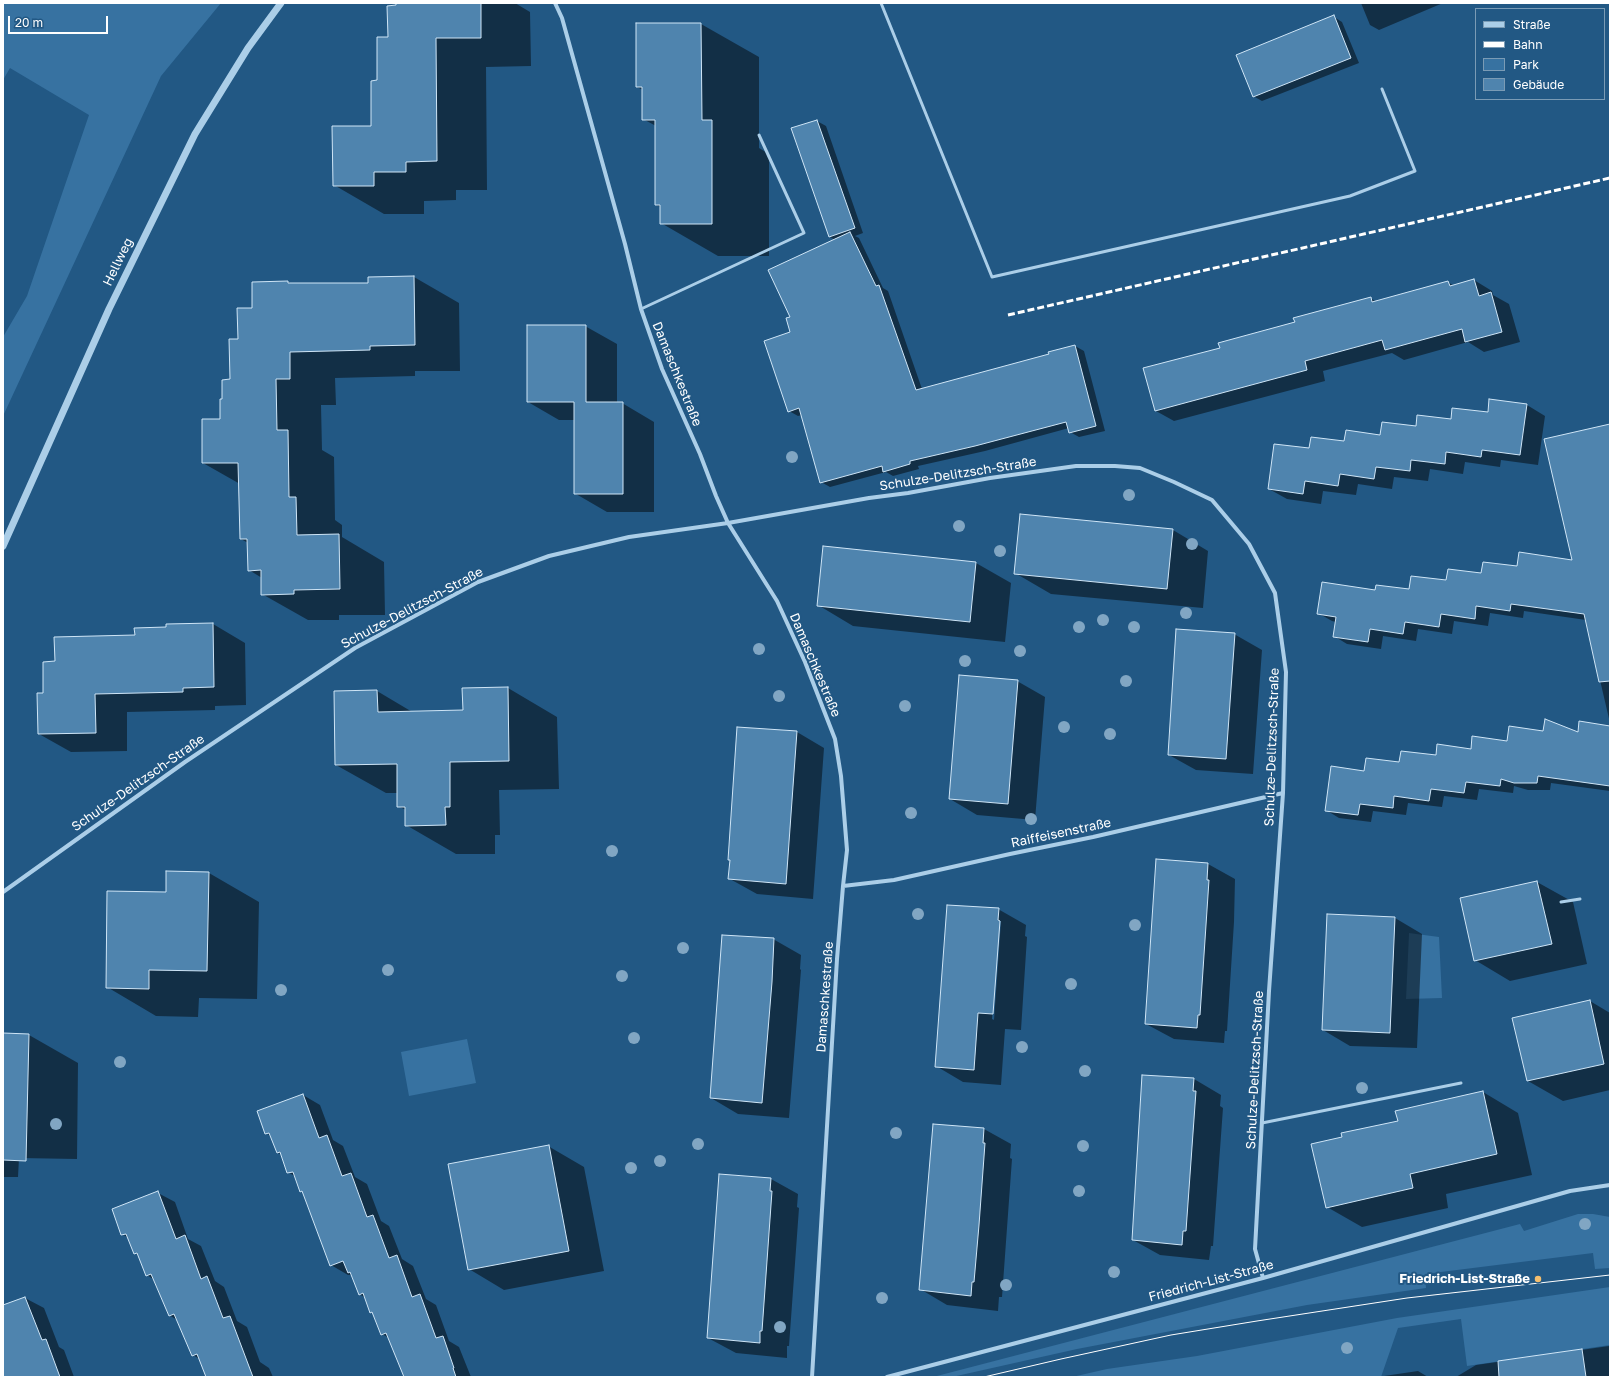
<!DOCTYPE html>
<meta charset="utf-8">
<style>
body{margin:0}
#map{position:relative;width:1613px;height:1380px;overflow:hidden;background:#225884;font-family:"Golos Text",sans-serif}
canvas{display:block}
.frame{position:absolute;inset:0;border:4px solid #fff;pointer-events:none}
.legend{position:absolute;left:1475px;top:8px;width:130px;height:92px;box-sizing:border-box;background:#225884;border:1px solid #7a9bb5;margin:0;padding:5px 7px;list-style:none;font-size:12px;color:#fff}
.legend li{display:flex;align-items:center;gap:8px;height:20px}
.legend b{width:20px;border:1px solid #7a9bb5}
.scale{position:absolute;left:8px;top:16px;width:100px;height:18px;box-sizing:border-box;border:2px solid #fff;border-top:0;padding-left:5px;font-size:12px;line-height:14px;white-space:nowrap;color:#fff;-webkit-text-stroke:3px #225884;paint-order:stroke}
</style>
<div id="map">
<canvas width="1613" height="1380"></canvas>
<div class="frame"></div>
<ul class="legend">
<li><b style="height:5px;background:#abcee8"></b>Straße</li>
<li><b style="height:5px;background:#fff"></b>Bahn</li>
<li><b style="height:11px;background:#3772a1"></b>Park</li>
<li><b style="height:11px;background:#4f84ae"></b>Gebäude</li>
</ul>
<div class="scale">20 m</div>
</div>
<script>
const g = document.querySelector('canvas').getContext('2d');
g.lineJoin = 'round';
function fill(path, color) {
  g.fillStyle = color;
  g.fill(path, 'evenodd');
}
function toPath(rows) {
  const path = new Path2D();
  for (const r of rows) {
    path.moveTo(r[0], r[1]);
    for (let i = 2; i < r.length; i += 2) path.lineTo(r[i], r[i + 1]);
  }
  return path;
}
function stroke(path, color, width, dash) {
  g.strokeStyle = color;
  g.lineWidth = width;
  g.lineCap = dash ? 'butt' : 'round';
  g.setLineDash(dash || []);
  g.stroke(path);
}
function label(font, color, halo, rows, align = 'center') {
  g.font = font + ' "Golos Text",sans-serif';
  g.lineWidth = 4;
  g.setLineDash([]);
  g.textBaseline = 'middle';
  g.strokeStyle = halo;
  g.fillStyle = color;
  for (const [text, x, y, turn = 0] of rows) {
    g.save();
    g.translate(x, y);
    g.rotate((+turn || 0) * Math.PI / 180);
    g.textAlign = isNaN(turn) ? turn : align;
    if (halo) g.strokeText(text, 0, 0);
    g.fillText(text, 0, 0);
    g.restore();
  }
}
fill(toPath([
 [3,3,221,3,161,76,3,416,3,337,27,296,89,115,10,68,3,80],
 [1409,933,1439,937,1442,998,1406,999],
 [467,1039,476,1083,409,1096,401,1052],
 [1578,1214,1593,1214,1610,1217,1610,1268,1595,1269,1593,1253,1425,1274,1426,1288,1307,1305,1077,1349,952,1377,933,1377,1520,1224,1524,1231],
 [1610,1287,1610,1345,1467,1366,1461,1319,1398,1328,1381,1377,1072,1377,1107,1369,1197,1356,1397,1318]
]), '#3772a1');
fill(toPath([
 [397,3,515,3,530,12,531,66,486,67,487,190,456,190,456,200,424,201,424,214,384,214,334,185,372,127,378,81],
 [1361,3,1443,3,1379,30,1370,25],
 [1334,17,1342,22,1359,63,1262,101,1253,96],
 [637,24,701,24,759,57,759,148,769,154,769,256,718,256,661,223,661,207,656,205,656,126,643,119,643,90,637,87],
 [817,121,826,126,863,233,855,236,859,238,883,288,888,291,922,389,1050,355,1075,346,1084,351,1105,431,1079,437,1070,432,1069,428,985,451,918,466,919,469,893,476,886,472,830,487,821,482,802,415,798,416,789,411,791,317,835,240,830,237,792,129],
 [414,277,459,303,460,371,415,371,415,376,335,378,336,405,321,405,322,450,334,457,335,520,342,525,342,537,384,562,385,615,339,615,339,620,308,620,262,594,262,578,249,570,248,543,241,539,240,484,203,463,221,420,223,400,231,380,239,340,253,309,288,282,292,284,369,284],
 [1474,280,1492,291,1493,295,1509,304,1520,342,1484,352,1468,342,1404,360,1392,353,1323,371,1325,381,1174,421,1156,411,1221,348,1370,298,1377,302,1448,282,1454,286],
 [585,326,617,344,617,403,622,403,654,422,654,512,607,512,576,494,576,420,559,420,528,402],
 [1527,405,1545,416,1538,465,1501,460,1500,467,1465,462,1463,474,1430,469,1428,481,1394,477,1392,489,1358,484,1356,495,1323,491,1321,504,1287,499,1269,489,1310,449,1381,436],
 [1610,425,1610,723,1586,620,1524,611,1523,618,1490,613,1488,626,1454,621,1452,634,1418,629,1416,641,1383,636,1381,649,1347,644,1334,636,1336,622,1332,621,1318,613,1376,591,1410,590,1518,568,1573,561],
 [1173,530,1208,551,1203,608,1051,594,1015,573],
 [976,563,1011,583,1005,642,853,626,818,605],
 [213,624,245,643,246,705,215,706,215,710,127,712,127,751,71,752,39,734,44,694,56,662,136,636,167,628,167,625],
 [1234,634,1262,650,1253,774,1196,770,1169,755],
 [1017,681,1045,697,1035,820,977,815,950,799],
 [508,688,557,717,559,789,499,790,500,835,495,835,495,854,456,854,406,825,406,810,398,806,398,793,386,793,336,765,377,691,414,713,464,711],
 [1610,727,1610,791,1551,783,1550,790,1528,790,1514,786,1513,793,1479,789,1477,800,1444,796,1442,807,1408,803,1406,815,1373,811,1371,822,1339,818,1326,810,1365,772,1400,763,1507,742,1544,732,1579,733],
 [797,732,824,748,813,899,757,894,730,879,731,861,729,860],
 [1208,864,1235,879,1234,922,1227,1031,1225,1031,1224,1043,1174,1039,1146,1024],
 [209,873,259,902,257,999,199,998,198,1017,156,1016,107,987,167,893],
 [1537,882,1573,902,1587,964,1510,981,1475,960,1461,899],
 [998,909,1026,925,1025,936,1027,937,1021,1030,1005,1029,1001,1085,963,1082,936,1066],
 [999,921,1001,921,994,1020,992,1019],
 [1395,918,1422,934,1417,1048,1350,1046,1323,1030],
 [773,939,801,955,800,969,801,970,789,1118,738,1114,711,1098],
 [1590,1001,1610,1013,1610,1090,1563,1101,1528,1081],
 [3,1034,29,1035,78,1063,77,1159,19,1158,18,1177,3,1177],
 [1194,1079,1221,1095,1220,1106,1223,1108,1213,1246,1211,1246,1209,1260,1160,1255,1133,1240],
 [1483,1092,1518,1113,1532,1175,1446,1194,1448,1208,1362,1227,1327,1207,1399,1122],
 [303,1095,320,1105,333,1140,343,1146,355,1177,367,1184,381,1221,389,1226,402,1259,413,1266,426,1299,436,1305,449,1341,459,1347,471,1377,405,1377,389,1338,382,1334,374,1314,371,1312,366,1298,359,1294,352,1275,348,1275,331,1265,304,1193,301,1191,296,1177,288,1172,282,1155,278,1153,272,1137,266,1133],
 [984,1129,1011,1144,1010,1158,1012,1159,1002,1297,999,1297,998,1311,947,1305,920,1289],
 [548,1146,584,1167,604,1271,504,1290,469,1269],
 [771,1179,798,1194,797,1207,799,1208,789,1346,787,1346,787,1358,736,1353,708,1338],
 [158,1193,175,1202,188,1239,201,1246,215,1281,224,1287,237,1321,247,1327,260,1362,269,1368,273,1377,208,1377,201,1360,193,1355,177,1320,169,1315,153,1279,147,1275,139,1256,135,1253,130,1239,122,1234],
 [25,1298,44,1308,59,1347,64,1350,74,1377,8,1377,3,1364,3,1306],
 [1609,1346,1610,1377,1456,1377,1476,1365],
 [1418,1371,1428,1377,1384,1376]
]), '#0007');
const building = toPath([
 [396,3,481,3,481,38,436,38,437,161,406,162,406,172,374,172,374,186,333,186,332,126,371,126,371,81,377,80,377,37,388,37,387,6,396,5,396,3],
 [1334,15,1351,58,1253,97,1236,55,1334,15],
 [636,23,701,23,702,120,712,120,712,224,660,224,660,205,655,205,655,120,642,120,642,87,636,87,636,23],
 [817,120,855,228,829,237,791,128,817,120],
 [850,232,876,286,879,285,916,390,1049,354,1048,352,1075,345,1096,426,1069,433,1066,422,975,446,910,461,910,464,883,472,882,466,820,483,799,408,788,412,764,341,790,332,786,318,790,317,768,270,850,232],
 [414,276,415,345,370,346,370,350,290,352,290,379,276,379,277,430,288,430,289,497,296,497,297,535,339,534,340,589,294,590,294,594,261,595,261,570,248,571,247,539,240,539,238,463,202,463,202,419,220,419,220,399,222,399,222,380,230,379,229,339,238,339,237,308,252,308,252,282,288,281,288,283,368,283,368,277,414,276],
 [1474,279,1479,296,1491,292,1502,332,1465,342,1462,329,1385,350,1382,340,1305,361,1307,370,1155,411,1143,368,1220,348,1218,343,1295,322,1293,318,1371,297,1372,302,1448,281,1450,286,1474,279],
 [527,325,586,325,586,402,623,402,623,494,574,494,574,402,527,402,527,325],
 [1489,399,1527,404,1520,455,1482,450,1481,457,1446,452,1445,464,1411,460,1410,471,1376,467,1374,479,1340,474,1338,486,1305,481,1303,494,1268,489,1274,444,1309,448,1311,437,1344,441,1346,430,1380,435,1382,422,1416,426,1417,415,1451,419,1452,408,1488,412,1489,399],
 [1610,424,1610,681,1599,682,1584,614,1511,604,1510,611,1476,606,1475,619,1441,614,1439,627,1405,622,1403,634,1370,629,1368,642,1333,637,1336,617,1317,614,1322,582,1375,590,1376,585,1409,589,1411,576,1446,580,1448,569,1481,573,1483,562,1517,566,1519,552,1572,560,1544,439,1610,424],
 [1020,514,1173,529,1167,589,1014,574,1020,514],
 [823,546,976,562,970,622,817,606,823,546],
 [213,623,214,687,183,688,183,692,95,694,96,733,38,734,37,693,43,693,43,662,55,661,54,637,135,635,134,628,166,627,166,624,213,623],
 [1176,629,1235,633,1226,759,1168,755,1176,629],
 [959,675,1018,680,1008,804,949,799,959,675],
 [508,687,509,761,450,762,450,807,445,807,446,825,405,826,405,807,397,807,397,764,335,765,334,691,377,690,378,712,463,710,462,688,508,687],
 [1545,719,1578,732,1579,721,1610,726,1610,786,1538,776,1537,783,1514,783,1501,779,1500,786,1466,782,1464,793,1431,789,1429,801,1394,796,1393,808,1360,804,1358,815,1325,811,1331,766,1364,771,1366,758,1399,762,1401,751,1436,755,1437,744,1471,749,1472,736,1507,741,1509,726,1543,731,1545,719],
 [737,727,797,731,786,884,728,879,730,860,728,860,737,727],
 [1156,859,1208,863,1207,880,1209,880,1200,1015,1198,1015,1197,1028,1145,1024,1156,859],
 [166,871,209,872,207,971,149,970,149,989,106,988,107,891,166,892,166,871],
 [1537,881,1552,944,1474,961,1460,898,1537,881],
 [947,905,999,908,998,920,1000,921,993,1014,978,1013,974,1070,935,1067,947,905],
 [1327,914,1395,917,1390,1033,1322,1030,1327,914],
 [722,935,774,938,772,982,762,1103,710,1098,722,935],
 [1590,1000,1604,1064,1527,1081,1512,1018,1590,1000],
 [3,1033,29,1034,26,1161,3,1160,3,1033],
 [1142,1075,1194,1078,1193,1091,1196,1091,1186,1231,1183,1231,1182,1245,1132,1240,1142,1075],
 [1483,1091,1497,1154,1410,1174,1413,1188,1326,1208,1311,1144,1342,1137,1341,1133,1398,1121,1395,1111,1483,1091],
 [303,1094,319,1138,327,1135,342,1176,351,1173,367,1217,373,1215,389,1258,397,1255,412,1297,420,1294,436,1338,443,1336,454,1368,453,1368,456,1377,404,1377,386,1333,381,1335,372,1312,370,1313,363,1293,359,1295,350,1272,348,1273,343,1261,330,1266,302,1191,300,1192,293,1172,287,1173,280,1152,277,1153,269,1133,265,1134,257,1111,303,1094],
 [933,1124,984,1128,983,1143,985,1143,979,1225,974,1282,972,1282,971,1296,919,1290,933,1124],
 [549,1145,569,1251,468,1270,448,1164,549,1145],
 [719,1174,771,1178,770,1191,772,1191,762,1331,760,1331,760,1343,707,1338,719,1174],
 [158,1191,176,1239,185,1235,201,1279,207,1276,223,1318,230,1316,253,1377,206,1377,197,1354,192,1356,174,1314,169,1316,151,1274,146,1276,137,1253,134,1254,126,1234,121,1235,112,1209,158,1191],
 [25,1297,42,1340,46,1339,60,1377,3,1377,3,1305,25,1297],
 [1582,1349,1586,1377,1499,1377,1498,1361,1582,1349]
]);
fill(building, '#4f84ae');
stroke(building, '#cfe5f6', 1);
stroke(toPath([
 [881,3,992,277,1350,196,1415,171,1382,89],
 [641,309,804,233,759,135],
 [1561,902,1580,899],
 [1262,1123,1461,1083]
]), '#abcee8', 3);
stroke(toPath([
 [555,3,562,18,625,244,641,309,662,369,700,454,716,496,728,523,777,601,805,662,835,739,841,776,847,850,843,886,837,959,812,1377],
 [843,886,894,880,1010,854,1093,837,1283,793],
 [3,892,185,762,355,648,478,582,549,556,629,537,728,523,869,498,908,493,990,478,1076,466,1115,466,1140,468,1174,482,1212,500,1249,544,1275,593,1286,672,1283,793,1269,991,1255,1249,1263,1278],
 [887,1377,1263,1278,1570,1191,1610,1185]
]), '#abcee8', 4);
stroke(toPath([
 [3,546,109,309,195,134,248,48,281,3]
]), '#abcee8', 7);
stroke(toPath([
 [984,1377,1061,1359,1171,1335,1257,1321,1407,1298,1610,1275]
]), '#fff', 1);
stroke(toPath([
 [1008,315,1610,178]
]), '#fff', 3, [7, 3]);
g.fillStyle = '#81a6c3';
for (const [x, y] of [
 [792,457],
 [1129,495],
 [959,526],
 [1192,544],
 [1000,551],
 [1186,613],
 [1103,620],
 [1079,627],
 [1134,627],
 [759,649],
 [1020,651],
 [965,661],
 [1126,681],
 [779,696],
 [905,706],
 [1064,727],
 [1110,734],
 [911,813],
 [1031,819],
 [612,851],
 [918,914],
 [1135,925],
 [683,948],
 [388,970],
 [622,976],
 [1071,984],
 [281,990],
 [634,1038],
 [1022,1047],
 [120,1062],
 [1085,1071],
 [1362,1088],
 [56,1124],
 [896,1133],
 [698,1144],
 [1083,1146],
 [660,1161],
 [631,1168],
 [1079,1191],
 [1585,1224],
 [1114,1272],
 [1006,1285],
 [882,1298],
 [780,1327],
 [1347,1348]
]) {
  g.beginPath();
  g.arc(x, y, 6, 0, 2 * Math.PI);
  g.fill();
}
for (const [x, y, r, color] of [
 [1538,1279,4,"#f4be6e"]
]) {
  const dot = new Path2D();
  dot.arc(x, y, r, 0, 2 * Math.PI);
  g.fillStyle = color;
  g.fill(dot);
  stroke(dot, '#225884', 1.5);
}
label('13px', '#fff', '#225884', [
 ["Hellweg",118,262,-64],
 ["Damaschkestraße",677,374,68],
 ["Schulze-Delitzsch-Straße",958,474,-9],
 ["Schulze-Delitzsch-Straße",412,608,-28],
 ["Damaschkestraße",815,665,67],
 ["Schulze-Delitzsch-Straße",1272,747,-88],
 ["Schulze-Delitzsch-Straße",138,783,-35],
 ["Raiffeisenstraße",1061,833,-12],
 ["Damaschkestraße",825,997,-86],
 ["Schulze-Delitzsch-Straße",1255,1070,-87],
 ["Friedrich-List-Straße",1211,1281,-15]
]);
label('bold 13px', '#fff', '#225884', [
 ["Friedrich-List-Straße",1530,1279]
], 'right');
</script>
